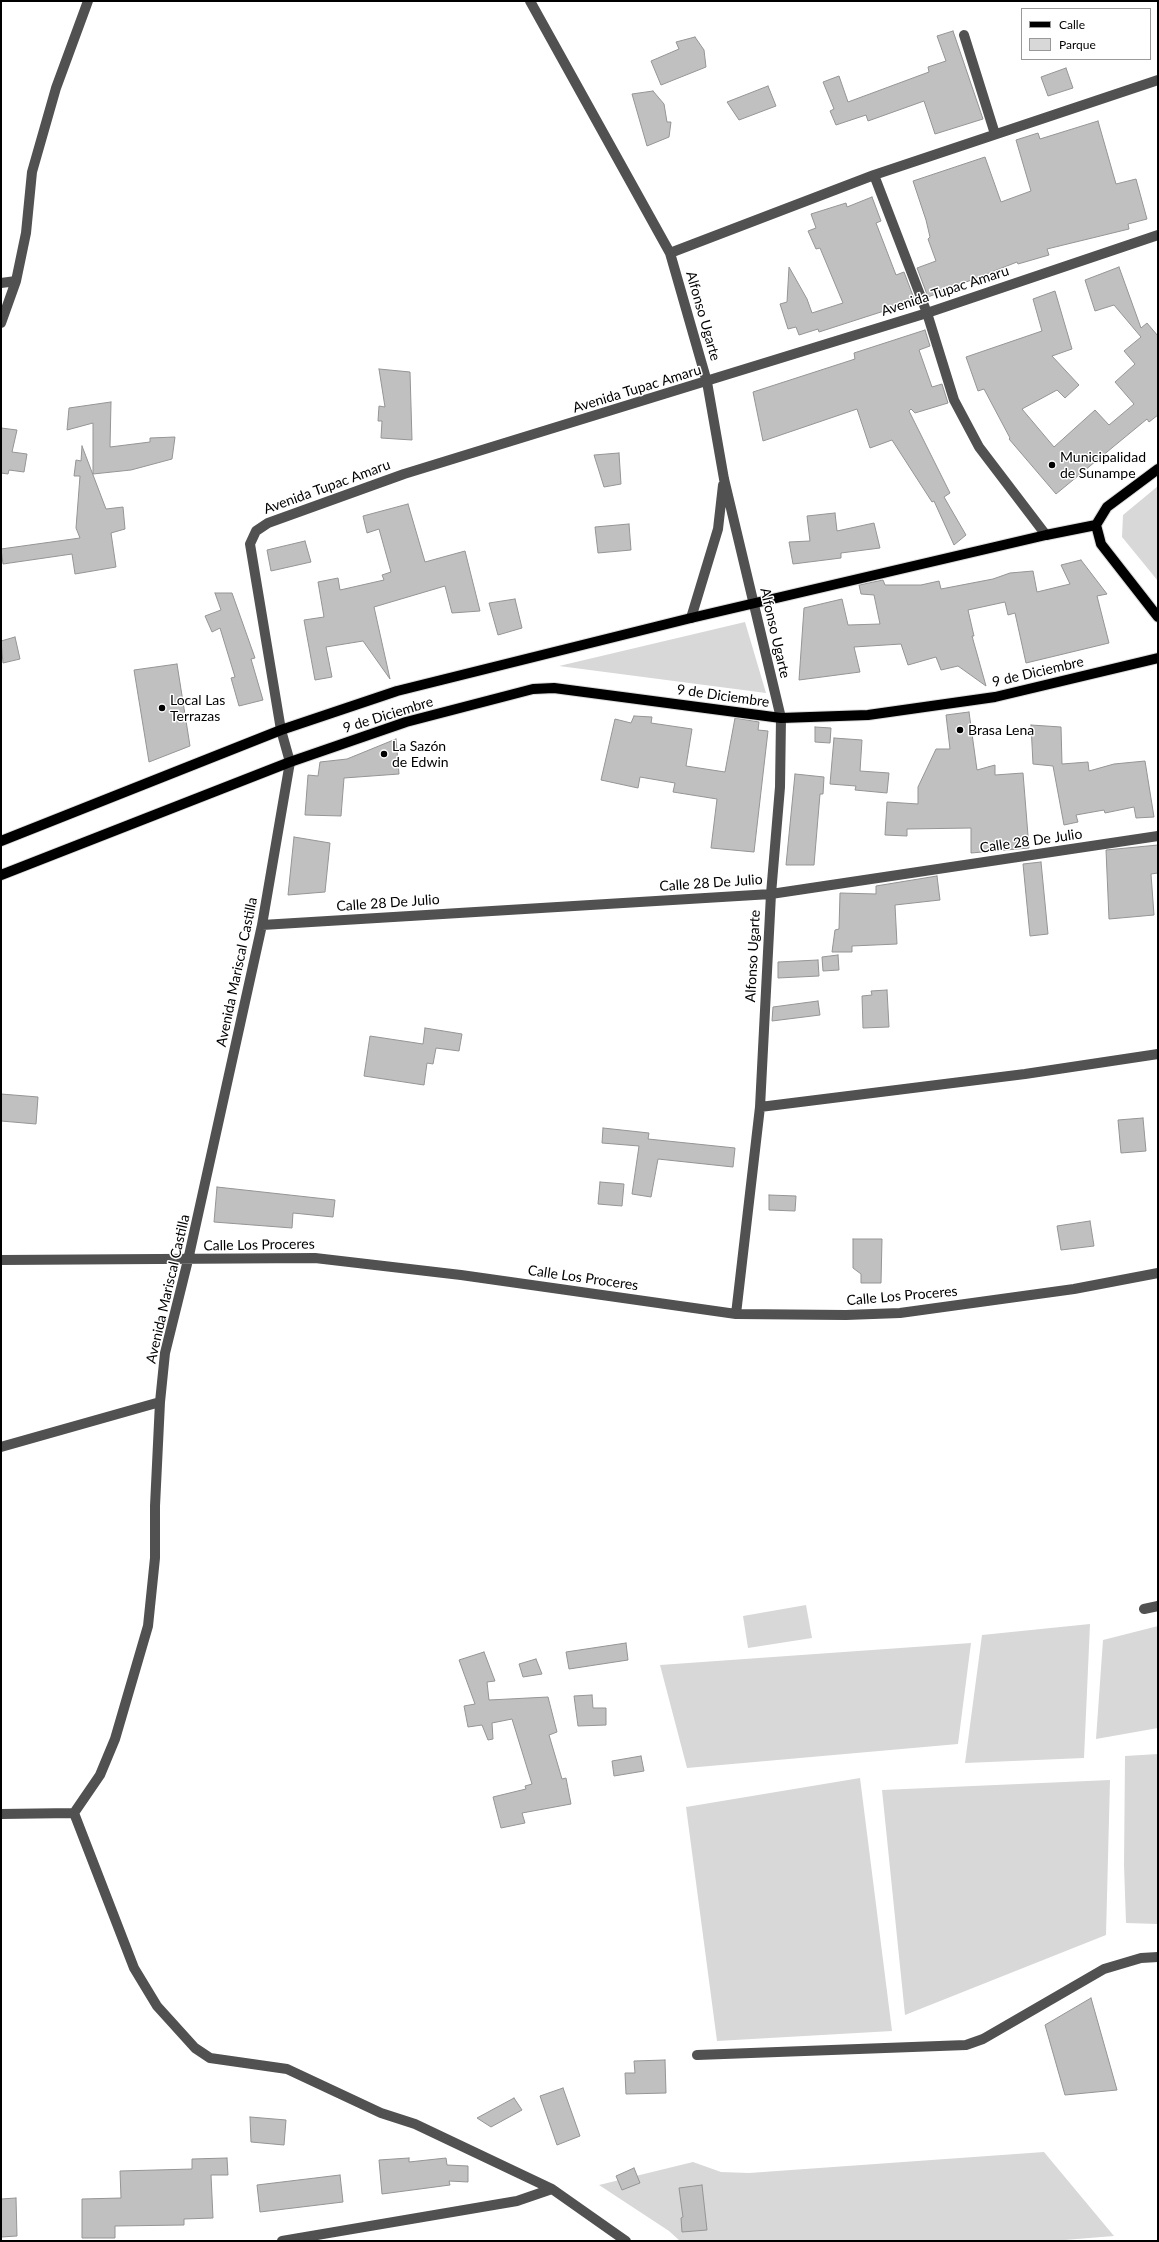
<!DOCTYPE html>
<meta charset="utf-8">
<style>
body{margin:0}
#map{position:relative;width:1159px;height:2242px;overflow:hidden;background:#fff;font-family:Lato,sans-serif}
canvas{display:block}
.frame{position:absolute;inset:0;border:2px solid #000;pointer-events:none}
.legend{position:absolute;left:1021px;top:8px;width:130px;height:52px;box-sizing:border-box;background:#fff;border:1px solid #999;margin:0;padding:5px 7px;list-style:none;font-size:12px;color:#000}
.legend li{display:flex;align-items:center;gap:8px;height:20px}
.legend b{width:20px;border:1px solid #999}
</style>
<div id="map">
<canvas width="1159" height="2242"></canvas>
<div class="frame"></div>
<ul class="legend">
<li><b style="height:5px;background:#000"></b>Calle</li>
<li><b style="height:11px;background:#d8d8d8"></b>Parque</li>
</ul>
</div>
<script>
const g = document.querySelector('canvas').getContext('2d');
g.lineJoin = 'round';
function fill(path, color) {
  g.fillStyle = color;
  g.fill(path, 'evenodd');
}
function toPath(rows) {
  const path = new Path2D();
  for (const r of rows) {
    path.moveTo(r[0], r[1]);
    for (let i = 2; i < r.length; i += 2) path.lineTo(r[i], r[i + 1]);
  }
  return path;
}
function stroke(path, color, width, dash) {
  g.strokeStyle = color;
  g.lineWidth = width;
  g.lineCap = dash ? 'butt' : 'round';
  g.setLineDash(dash || []);
  g.stroke(path);
}
function label(font, color, halo, rows, align = 'center') {
  g.font = font + ' Lato,sans-serif';
  g.lineWidth = 3;
  g.setLineDash([]);
  g.textBaseline = 'middle';
  g.strokeStyle = halo;
  g.fillStyle = color;
  for (const [text, x, y, turn = 0] of rows) {
    g.save();
    g.translate(x, y);
    g.rotate((+turn || 0) * Math.PI / 180);
    g.textAlign = isNaN(turn) ? turn : align;
    if (halo) g.strokeText(text, 0, 0);
    g.fillText(text, 0, 0);
    g.restore();
  }
}
fill(toPath([
 [1158,486,1158,581,1122,537,1123,515],
 [745,622,766,693,559,666],
 [806,1605,812,1638,748,1648,743,1616],
 [1090,1624,1084,1758,965,1763,982,1635],
 [1158,1626,1158,1728,1096,1739,1103,1640],
 [971,1643,958,1744,687,1768,660,1665],
 [1158,1754,1158,1924,1126,1923,1124,1865,1125,1756],
 [860,1778,892,2031,717,2041,686,1807],
 [1110,1780,1106,1935,905,2015,882,1790],
 [1044,2152,1114,2236,1052,2241,680,2241,669,2231,599,2185,693,2162,721,2172,749,2173]
]), '#d8d8d8');
const building = toPath([
 [953,31,983,119,935,134,924,101,868,121,866,115,836,125,830,111,834,109,823,82,839,76,848,102,929,72,928,67,946,61,937,36,953,31],
 [695,37,704,50,706,67,661,85,651,61,679,49,676,42,695,37],
 [1066,68,1073,88,1048,96,1041,77,1066,68],
 [768,86,776,106,739,120,727,102,768,86],
 [653,91,664,104,667,122,671,122,669,137,647,146,632,94,653,91],
 [1098,121,1116,184,1136,179,1147,219,1128,224,1129,229,1047,249,1049,255,1018,264,1017,262,928,297,917,268,936,261,928,239,930,237,926,220,913,181,985,157,1001,202,1031,191,1016,140,1038,133,1040,139,1098,121],
 [872,197,881,221,876,223,896,275,904,272,915,301,819,332,818,329,799,335,796,327,788,329,780,304,787,302,789,267,807,299,812,313,843,303,820,248,816,249,808,231,816,228,811,214,846,203,847,207,872,197],
 [1119,267,1141,328,1147,323,1158,336,1158,415,1149,422,1147,419,1056,494,1009,439,1010,438,984,389,978,391,966,357,1042,331,1033,299,1055,291,1072,349,1052,356,1079,385,1065,398,1057,390,1022,409,1054,447,1095,410,1109,425,1134,404,1115,382,1135,364,1124,351,1141,337,1114,305,1095,311,1085,280,1119,267],
 [925,330,930,346,919,350,932,387,942,384,948,403,915,413,911,409,909,411,950,493,944,497,966,535,954,545,934,501,932,502,892,440,870,448,857,409,763,441,753,392,855,359,854,353,925,330],
 [379,369,410,372,412,440,381,438,382,421,378,421,379,406,385,407,379,369],
 [111,402,110,447,150,442,150,438,175,437,172,459,131,470,93,474,93,423,67,430,69,408,111,402],
 [1,428,17,430,12,452,27,454,24,472,9,470,8,474,1,473,1,428],
 [82,446,106,509,123,507,125,529,111,533,116,567,75,574,72,554,3,564,1,549,80,538,76,528,80,476,74,476,76,460,81,461,82,446],
 [619,453,621,484,604,487,594,455,619,453],
 [408,504,425,562,465,551,480,611,452,613,445,586,374,607,390,679,363,641,326,647,332,677,315,680,304,620,324,617,318,582,338,578,340,590,384,580,382,575,391,572,379,529,367,533,363,516,408,504],
 [835,513,837,531,874,523,880,548,841,553,841,558,793,564,789,542,810,541,807,516,835,513],
 [629,524,631,550,598,553,595,527,629,524],
 [305,541,311,562,271,571,267,550,305,541],
 [1081,560,1107,594,1097,596,1109,643,1026,663,1015,613,1008,615,1005,602,968,610,974,636,972,636,986,686,958,666,941,670,936,657,908,665,901,644,854,647,860,672,799,680,804,608,842,599,848,625,880,624,874,595,861,594,859,585,883,580,885,585,921,585,939,581,941,589,993,579,1010,573,1033,571,1037,592,1070,584,1061,565,1081,560],
 [215,593,232,593,255,658,251,659,263,700,239,706,231,678,235,677,220,628,212,632,205,616,221,610,215,593],
 [515,599,522,628,498,635,489,603,515,599],
 [15,637,20,659,3,663,1,641,15,637],
 [177,664,190,746,149,762,134,670,177,664],
 [969,712,977,770,995,765,995,775,1023,773,1029,848,971,853,971,828,907,829,907,836,885,835,887,802,918,804,918,787,936,749,950,749,946,715,969,712],
 [634,716,652,717,651,723,692,729,686,766,725,772,735,718,759,722,758,730,768,731,754,852,711,848,717,799,673,792,675,783,640,777,638,788,601,780,615,719,631,723,634,716],
 [1031,725,1061,727,1062,764,1088,762,1089,771,1114,764,1145,761,1154,817,1136,818,1134,807,1105,813,1104,810,1076,815,1078,822,1064,825,1053,766,1033,764,1031,725],
 [815,727,831,728,830,743,815,742,815,727],
 [834,738,862,740,860,771,889,773,887,793,855,790,856,786,830,784,834,738],
 [396,739,399,774,344,778,341,816,305,815,308,775,318,776,320,762,347,759,396,739],
 [795,774,824,777,823,794,820,794,814,865,786,865,795,774],
 [294,837,330,843,325,892,288,895,294,837],
 [1158,845,1158,873,1151,874,1154,915,1109,919,1106,850,1158,845],
 [1041,862,1048,934,1030,936,1023,864,1041,862],
 [937,876,940,900,895,905,897,944,852,946,852,952,832,952,835,930,839,929,840,893,876,894,876,886,937,876],
 [838,955,839,970,823,971,822,957,838,955],
 [818,960,819,976,778,978,778,962,818,960],
 [887,990,889,1027,863,1028,862,996,872,995,871,991,887,990],
 [818,1001,820,1015,772,1021,773,1007,818,1001],
 [425,1028,462,1034,459,1051,436,1048,433,1064,427,1063,424,1085,364,1076,370,1036,423,1044,425,1028],
 [1,1094,38,1097,36,1124,1,1121,1,1094],
 [1143,1118,1146,1151,1121,1153,1118,1120,1143,1118],
 [603,1128,649,1133,648,1139,735,1148,733,1167,658,1159,651,1197,632,1194,639,1146,602,1143,603,1128],
 [600,1182,624,1184,622,1206,598,1204,600,1182],
 [217,1187,335,1200,333,1217,293,1213,292,1228,214,1222,217,1187],
 [769,1195,796,1196,795,1211,769,1210,769,1195],
 [1090,1221,1094,1246,1061,1250,1057,1226,1090,1221],
 [853,1239,882,1239,881,1283,861,1283,861,1274,853,1268,853,1239],
 [626,1643,628,1660,569,1669,566,1652,626,1643],
 [484,1652,495,1681,487,1682,489,1700,548,1697,557,1732,549,1735,562,1779,566,1778,571,1804,522,1813,525,1823,501,1828,493,1797,526,1789,525,1786,532,1784,512,1719,492,1723,493,1739,488,1740,482,1725,468,1727,464,1706,475,1704,459,1660,484,1652],
 [536,1659,542,1674,523,1677,519,1664,536,1659],
 [592,1695,593,1708,606,1708,606,1725,578,1726,574,1696,592,1695],
 [641,1756,644,1771,614,1776,612,1761,641,1756],
 [1091,1998,1117,2090,1065,2095,1045,2025,1091,1998],
 [665,2060,666,2093,626,2094,625,2073,635,2073,634,2061,665,2060],
 [563,2088,580,2136,557,2145,540,2096,563,2088],
 [514,2098,522,2110,491,2127,477,2118,514,2098],
 [250,2117,286,2120,284,2145,251,2142,250,2117],
 [227,2158,228,2175,211,2175,213,2218,184,2219,184,2225,115,2226,115,2238,82,2238,82,2199,121,2198,120,2171,192,2169,192,2159,227,2158],
 [409,2158,409,2162,446,2158,447,2165,468,2166,468,2182,449,2181,450,2185,382,2194,379,2160,409,2158],
 [634,2168,640,2183,622,2190,616,2176,634,2168],
 [340,2175,343,2202,260,2212,257,2185,340,2175],
 [702,2185,707,2230,682,2232,681,2218,683,2217,679,2188,702,2185],
 [16,2198,17,2236,1,2237,1,2199,16,2198]
]);
fill(building, '#c0c0c0');
stroke(building, '#959595', 1);
const major = toPath([
 [1158,469,1107,507,1096,525,1101,544,1158,617],
 [1,841,281,730,397,691,691,618,1046,535,1096,525],
 [1,875,290,762,406,722,533,689,554,688,781,718,868,715,995,697,1158,658]
]);
stroke(major, '#dbdbdb', 12);
stroke(toPath([
 [530,1,670,253,707,382,724,479,781,718,780,787,771,894,760,1107,736,1314],
 [964,35,995,134],
 [874,175,927,313,954,400,979,447,1046,535],
 [670,253,874,175,1158,80],
 [1,283,16,281],
 [1,323,16,281,26,233,32,172,56,88,88,1],
 [691,618,718,529,723,485],
 [262,925,771,894,1158,836],
 [760,1107,1025,1074,1158,1054],
 [1,1260,315,1258,461,1275,736,1314,846,1315,900,1313,1074,1289,1158,1273],
 [1,1447,160,1402],
 [1144,1609,1158,1606],
 [74,1813,134,1968,157,2006,195,2048,210,2058,287,2069,381,2113,415,2124,552,2189,626,2241],
 [1,1814,74,1813,100,1775,115,1739,148,1626,155,1558,155,1506,160,1402,165,1353,188,1260,262,925,290,762,281,730,250,544,256,531,268,523,404,474,927,313,1158,235],
 [697,2055,966,2045,983,2039,1104,1969,1141,1958,1158,1957],
 [282,2241,517,2201,552,2189]
]), '#515151', 10);
stroke(major, '#000', 10);
for (const [x, y, r, color] of [
 [1052,465,4,"#000"],
 [162,708,4,"#000"],
 [960,730,4,"#000"],
 [384,754,4,"#000"]
]) {
  const dot = new Path2D();
  dot.arc(x, y, r, 0, 2 * Math.PI);
  g.fillStyle = color;
  g.fill(dot);
  stroke(dot, '#fff', 1.5);
}
label('14px', '#000', '#fff', [
 ["Avenida Tupac Amaru",945,291,-18],
 ["Alfonso Ugarte",703,316,74],
 ["Avenida Tupac Amaru",637,389,-17],
 ["Avenida Tupac Amaru",327,487,-20],
 ["Alfonso Ugarte",775,633,77],
 ["9 de Diciembre",1038,672,-13],
 ["9 de Diciembre",723,696,8],
 ["9 de Diciembre",388,715,-17],
 ["Calle 28 De Julio",1031,841,-8],
 ["Calle 28 De Julio",711,883,-4],
 ["Calle 28 De Julio",388,903,-4],
 ["Alfonso Ugarte",753,956,-87],
 ["Avenida Mariscal Castilla",237,972,-78],
 ["Calle Los Proceres",259,1245,-1],
 ["Calle Los Proceres",583,1278,8],
 ["Avenida Mariscal Castilla",168,1289,-77],
 ["Calle Los Proceres",902,1296,-5]
]);
label('14px', '#000', '#fff', [
 ["Municipalidad",1060,457],
 ["de Sunampe",1060,473],
 ["Local Las",170,700],
 ["Terrazas",170,716],
 ["Brasa Lena",968,730],
 ["La Sazón",392,746],
 ["de Edwin",392,762]
], 'left');
</script>
